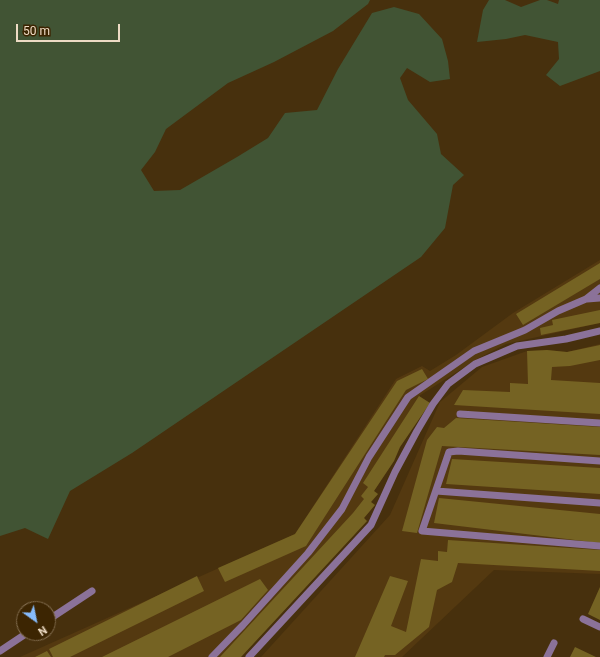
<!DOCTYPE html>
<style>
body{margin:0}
#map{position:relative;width:600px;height:657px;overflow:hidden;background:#47300d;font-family:Roboto,sans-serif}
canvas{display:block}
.north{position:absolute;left:16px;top:601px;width:40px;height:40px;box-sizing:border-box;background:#3c2502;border:1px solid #836e50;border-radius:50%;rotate:147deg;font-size:11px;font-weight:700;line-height:16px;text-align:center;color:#eddbc4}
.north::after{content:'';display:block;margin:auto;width:14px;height:18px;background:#86bbfb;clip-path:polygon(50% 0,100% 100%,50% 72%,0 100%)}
.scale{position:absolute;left:16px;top:24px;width:104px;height:18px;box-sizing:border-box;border:2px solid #eddbc4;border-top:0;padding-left:5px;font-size:12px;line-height:14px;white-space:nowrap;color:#eddbc4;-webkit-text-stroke:3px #3c2502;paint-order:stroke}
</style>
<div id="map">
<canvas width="600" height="657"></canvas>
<div class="north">N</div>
<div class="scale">50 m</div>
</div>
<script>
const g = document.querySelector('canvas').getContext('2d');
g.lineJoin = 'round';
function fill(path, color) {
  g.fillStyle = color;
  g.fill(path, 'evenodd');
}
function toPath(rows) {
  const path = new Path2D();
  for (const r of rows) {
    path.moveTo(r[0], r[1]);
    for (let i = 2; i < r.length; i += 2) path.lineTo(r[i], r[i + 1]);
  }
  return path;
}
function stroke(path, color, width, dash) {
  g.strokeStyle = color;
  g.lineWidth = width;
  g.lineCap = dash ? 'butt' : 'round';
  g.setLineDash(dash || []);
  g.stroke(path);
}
fill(toPath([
 [600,260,600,323,506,344,479,358,419,396,430,403,400,447,394,461,374,491,378,494,371,502,375,505,364,518,367,521,241,657,20,657,295,534,396,379,422,366,430,371,456,355,513,313],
 [600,344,600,574,494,570,402,657,261,657,390,515,440,402,482,367,527,351,547,350,567,352]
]), '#543910');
fill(toPath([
 [0,0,370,0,368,4,333,31,274,62,228,83,166,129,155,152,141,170,154,191,180,190,237,157,268,138,285,113,317,110,338,69,372,13,394,7,419,14,442,39,448,61,450,79,430,82,407,68,400,78,408,100,437,134,441,154,464,175,453,185,445,228,421,257,132,453,70,491,48,539,25,528,0,536],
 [489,0,505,0,521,7,540,0,547,0,558,4,559,0,600,0,600,71,560,86,546,75,559,59,558,42,525,35,506,39,477,42,483,10]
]), '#415434');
fill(toPath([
 [600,263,600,279,523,325,516,314],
 [600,310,600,323,541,335,540,328,553,325,552,320],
 [600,345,600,360,570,366,552,367,551,380,600,383,600,414,454,405,463,390,510,392,510,383,528,384,527,351,547,350,567,352],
 [422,369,428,379,406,390,306,546,225,582,218,568,295,534,397,381],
 [419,396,430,403,400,447,394,461,374,491,378,494,371,502,375,505,364,518,367,521,241,657,220,657,353,513,364,499,361,496,368,487,363,483],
 [456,418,600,427,600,455,442,446,417,533,402,531,427,440,437,427,444,428],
 [452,459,600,468,600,494,446,484],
 [439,498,600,514,600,543,434,523],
 [448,540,600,550,600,571,458,563,452,582,437,590,429,627,395,655,385,655,384,657,355,657,390,576,408,581,391,626,406,632,421,559,438,561,438,551,447,552],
 [197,576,204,591,70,657,53,657,49,649],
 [260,579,268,590,241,620,168,657,102,657],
 [600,587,600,620,588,614],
 [575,647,596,657,570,657],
 [47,651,51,657,35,657]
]), '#756323');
stroke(toPath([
 [587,299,600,298],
 [460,414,600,423],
 [600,461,458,451,449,452,422,531,600,546],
 [436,491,600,503],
 [583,619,600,627],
 [48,620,92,591],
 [0,651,27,633],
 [212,657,243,625,308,553,342,509,369,457,408,397,474,351,525,330,558,311,586,299,600,288],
 [249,657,371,525,395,472,417,431,433,404,448,384,475,364,517,346,566,339,600,331],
 [547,657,554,643]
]), '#8b7299', 7);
</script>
